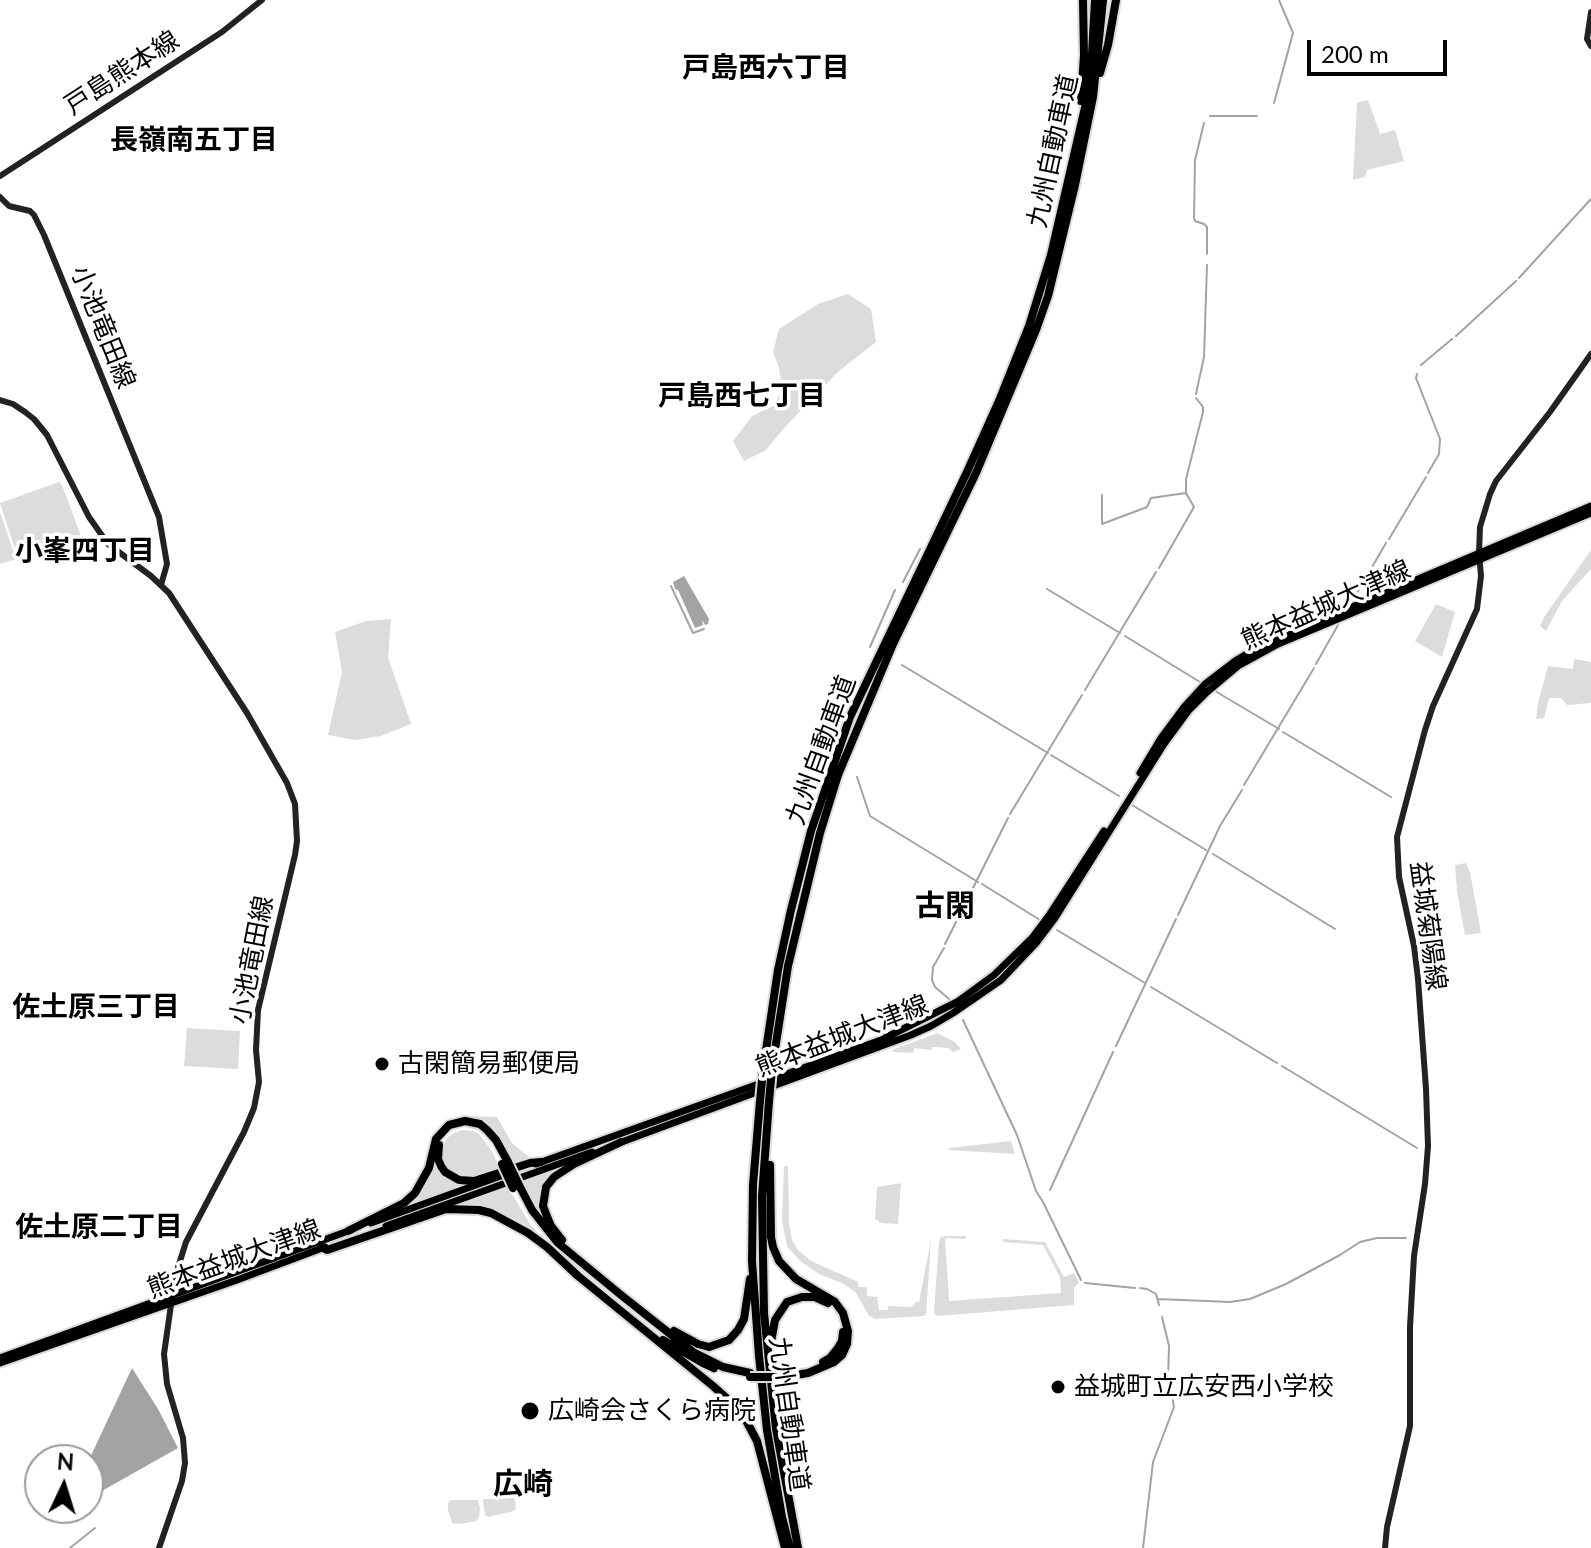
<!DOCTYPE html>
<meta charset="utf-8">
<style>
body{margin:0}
#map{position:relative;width:1591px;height:1548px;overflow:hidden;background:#fff;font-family:Lato,sans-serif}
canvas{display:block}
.north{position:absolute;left:24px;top:1444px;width:80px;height:80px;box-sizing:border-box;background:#fff;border:2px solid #999;border-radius:50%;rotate:4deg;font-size:22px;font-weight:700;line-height:32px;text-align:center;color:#000}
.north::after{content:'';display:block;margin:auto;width:28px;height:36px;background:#000;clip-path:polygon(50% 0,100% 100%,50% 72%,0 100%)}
.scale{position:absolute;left:1307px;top:40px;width:140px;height:36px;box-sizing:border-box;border:4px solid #000;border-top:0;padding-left:10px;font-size:24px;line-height:28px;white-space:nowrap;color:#000;-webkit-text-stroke:6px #fff;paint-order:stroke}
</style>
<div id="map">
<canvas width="1591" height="1548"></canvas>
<div class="north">N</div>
<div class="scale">200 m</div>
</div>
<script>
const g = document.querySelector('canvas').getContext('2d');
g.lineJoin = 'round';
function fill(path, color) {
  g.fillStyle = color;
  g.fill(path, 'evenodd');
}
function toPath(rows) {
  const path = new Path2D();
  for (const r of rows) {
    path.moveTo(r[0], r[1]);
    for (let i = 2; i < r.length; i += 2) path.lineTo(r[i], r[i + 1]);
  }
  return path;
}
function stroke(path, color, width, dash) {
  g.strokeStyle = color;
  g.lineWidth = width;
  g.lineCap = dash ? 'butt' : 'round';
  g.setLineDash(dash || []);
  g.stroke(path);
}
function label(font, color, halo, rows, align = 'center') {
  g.font = font + ' Lato,"Noto Sans JP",sans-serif';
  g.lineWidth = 7;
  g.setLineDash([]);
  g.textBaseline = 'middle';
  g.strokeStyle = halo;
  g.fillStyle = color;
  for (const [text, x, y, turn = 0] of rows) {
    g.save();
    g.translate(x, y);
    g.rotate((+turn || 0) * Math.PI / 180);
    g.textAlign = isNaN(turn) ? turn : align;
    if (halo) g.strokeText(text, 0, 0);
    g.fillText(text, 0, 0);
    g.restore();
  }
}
fill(toPath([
 [1368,100,1380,134,1395,130,1404,161,1367,170,1365,177,1353,180,1357,103],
 [848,294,871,309,876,342,839,371,785,427,766,450,744,461,733,441,752,416,775,405,782,386,779,368,773,352,779,329,818,304],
 [59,482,62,485,84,544,36,556,18,559,0,503],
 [0,512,16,559,0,564],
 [1591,550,1591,569,1562,601,1546,631,1540,626,1544,617],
 [1436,604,1455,612,1442,657,1415,641],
 [391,619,388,657,411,724,381,736,355,740,328,735,342,672,335,632,366,621],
 [1574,659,1591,662,1591,703,1567,705,1561,698,1549,698,1544,718,1536,719,1538,703,1548,666,1573,669],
 [1466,863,1470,872,1481,933,1465,935,1457,892,1455,865],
 [1410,893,1426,893,1428,903,1427,924,1429,946,1422,948],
 [187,1028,240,1031,238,1069,184,1066],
 [937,1033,955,1042,961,1049,953,1052,948,1048,932,1047,931,1050,914,1048,913,1053,893,1052,892,1050],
 [462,1116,497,1117,512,1143,530,1158,511,1165,481,1121,467,1117,450,1121,449,1119],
 [461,1130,473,1131,479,1134,492,1151,500,1169,477,1177,464,1178,453,1173,445,1166,442,1148,449,1136],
 [1011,1141,1015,1154,949,1150,949,1148],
 [435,1149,441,1171,445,1177,451,1181,465,1185,410,1205,408,1202],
 [570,1161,551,1177,543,1224,517,1180],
 [784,1166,788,1166,789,1224,792,1240,798,1250,811,1261,858,1282,858,1287,867,1287,867,1296,877,1297,879,1310,888,1310,888,1306,912,1307,916,1302,919,1302,931,1240,926,1315,923,1316,875,1319,869,1316,856,1293,844,1284,819,1274,799,1260,787,1246,782,1220],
 [901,1183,898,1224,881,1223,875,1219,877,1187],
 [506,1184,530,1224,555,1252,480,1207,449,1205],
 [945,1236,966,1236,965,1239,945,1238,949,1301,1061,1293,1060,1277,1043,1245,1003,1242,1003,1239,1045,1242,1064,1277,1074,1273,1079,1282,1074,1288,1074,1305,937,1316,934,1313,939,1242,941,1237],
 [510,1492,515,1501,516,1508,514,1511,488,1517,485,1515,483,1499,500,1499],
 [450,1500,478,1500,480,1508,479,1517,476,1521,461,1524,452,1523,448,1510,448,1503]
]), '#dcdcdc');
fill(toPath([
 [684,576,709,619,708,624,705,625,702,620,703,625,695,628,678,590,675,589,673,582],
 [132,1368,158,1409,178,1448,93,1496,88,1489,88,1462]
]), '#a3a3a3');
stroke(toPath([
 [1274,103,1293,33,1279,0],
 [1210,116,1257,116],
 [1204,123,1195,160,1194,218,1195,221,1204,224,1207,227,1207,254],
 [1519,278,1591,199],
 [1456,336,1516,281],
 [1421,365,1452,339],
 [1417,374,1416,378,1440,439,1439,454,1428,473],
 [1196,394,1204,357,1207,265],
 [1102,495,1102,524,1147,507,1151,498,1186,493],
 [1389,539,1426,477],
 [1159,568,1194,507,1186,493,1186,479,1203,412,1203,407,1196,398],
 [903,582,920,549],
 [671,586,693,633,704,629],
 [1047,589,1120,633],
 [1354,598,1386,543],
 [1125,636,1200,682],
 [870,647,895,590],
 [1316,664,1338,625],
 [902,665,1048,753],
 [1085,690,1156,572],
 [1215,691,1279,729],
 [1283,732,1391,797],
 [1051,755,1119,796],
 [857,777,870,816,978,882],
 [1244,785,1314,668],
 [1132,805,1206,850],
 [1010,814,1082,695],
 [1213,854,1335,929],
 [982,884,1040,920],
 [1178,915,1220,826,1242,790],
 [1057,930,1145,983],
 [945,944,1008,818],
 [944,948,933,967,932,980,935,987,949,999],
 [1151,987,1277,1063],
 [963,1020,1017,1135,1036,1191,1043,1202,1081,1280],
 [1116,1046,1176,919],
 [1282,1066,1417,1148],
 [1050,1190,1113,1052],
 [1085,1283,1135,1288],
 [1140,1288,1147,1289,1156,1294,1159,1305],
 [1158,1299,1230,1302,1250,1299,1286,1284,1340,1255,1360,1242,1377,1238,1406,1238],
 [1162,1317,1169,1346,1168,1380],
 [70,1548,95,1528],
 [1143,1548,1153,1462,1174,1407,1171,1390]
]), '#a3a3a3', 2);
const primary = toPath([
 [1140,773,1161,738,1184,707,1205,684,1235,661,1262,645,1591,506],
 [619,1143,911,1035,931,1026,953,1013,1001,980,1037,942,1055,918,1164,744,1189,710,1207,692,1238,666,1278,644,1591,513],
 [536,1164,881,1040,957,1002,994,975,1032,938,1050,914,1104,831],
 [371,1223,509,1173],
 [386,1226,592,1152],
 [0,1358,351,1230],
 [0,1363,237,1280,325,1247]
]);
const motorway = toPath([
 [1100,73,1108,45,1116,0],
 [1081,101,1084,55,1083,0],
 [772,1069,788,966,820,833,838,775,893,644,976,473,1036,330,1048,296,1075,185,1093,97,1103,0],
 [763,1070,778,970,791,910,811,831,850,717,967,472,999,401,1029,326,1051,255,1087,99,1092,54,1095,0],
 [760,1101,753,1185,752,1261,759,1356,767,1430,782,1517,790,1548],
 [769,1101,762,1196,764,1313,776,1429,798,1548],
 [439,1145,438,1159,441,1166,445,1172,459,1180,474,1181,530,1163,541,1162],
 [770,1165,771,1237,773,1247,779,1261,796,1279,835,1302,843,1313,848,1331,847,1344,842,1355,834,1362,808,1373,784,1377],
 [520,1187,532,1210,558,1243,621,1295,693,1352,723,1367,750,1373],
 [348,1231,404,1203,415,1193,429,1168,436,1139,449,1125,465,1121,480,1124,487,1130,496,1140,508,1162],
 [562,1240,551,1226,546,1214,543,1206,546,1187,554,1177,574,1164,621,1142],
 [323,1248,327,1250,446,1209,479,1210,491,1213,528,1233,547,1247,578,1276,713,1386,741,1411,757,1441,785,1548],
 [674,1331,698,1344,709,1347,729,1340,738,1330,744,1319,750,1279],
 [663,1340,703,1363,714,1368],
 [771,1342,775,1320,787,1302,802,1297,815,1297,828,1303],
 [823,1362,830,1358,838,1348,842,1341,843,1332]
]);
stroke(primary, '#dbdbdb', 11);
stroke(motorway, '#dbdbdb', 12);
stroke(toPath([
 [1591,12,1587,39,1591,46],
 [0,176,222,32,262,0],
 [0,197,9,206,30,211,34,215,44,235,159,517,167,564,161,585],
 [0,400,13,404,25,412,34,419,47,435,89,517,108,544,151,576,169,593,247,713,287,783,295,804,297,841,295,855,258,1010,256,1050,259,1082,254,1108,244,1132,186,1242,175,1277,164,1354,167,1384,183,1438,185,1463,182,1481,159,1548],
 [1385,1548,1387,1527,1410,1426,1410,1327,1414,1256,1425,1184,1428,1146,1426,1089,1418,979,1414,946,1399,877,1397,837,1425,730,1433,706,1477,609,1481,576,1479,553,1480,527,1490,494,1496,481,1550,412,1591,354]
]), '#222', 6);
stroke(primary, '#000', 7);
stroke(motorway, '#000', 8);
const motorwayBridge = toPath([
 [760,1101,763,1070],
 [769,1101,772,1069],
 [508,1162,520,1187],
 [502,1164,513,1188],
 [750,1377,784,1377]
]);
stroke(motorwayBridge, '#dbdbdb', 12, []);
stroke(motorwayBridge, '#000', 8);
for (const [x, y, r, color] of [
 [382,1064,8,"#000"],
 [1058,1387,8,"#000"],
 [530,1411,10,"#000"]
]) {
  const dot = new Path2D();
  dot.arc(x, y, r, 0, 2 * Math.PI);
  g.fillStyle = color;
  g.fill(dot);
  stroke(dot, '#fff', 3);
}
label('26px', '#000', '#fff', [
 ["戸島熊本線",122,73,-33],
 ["九州自動車道",1053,151,-78],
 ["小池竜田線",103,327,68],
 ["熊本益城大津線",1326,605,-24],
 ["九州自動車道",821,750,-70],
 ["益城菊陽線",1428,926,82],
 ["小池竜田線",252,960,-79],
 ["熊本益城大津線",842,1036,-21],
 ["熊本益城大津線",234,1259,-20],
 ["九州自動車道",789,1414,82]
]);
label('26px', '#000', '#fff', [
 ["古閑簡易郵便局",398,1064],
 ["益城町立広安西小学校",1074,1387],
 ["広崎会さくら病院",548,1411]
], 'left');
label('bold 28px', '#000', '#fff', [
 ["戸島西六丁目",766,68],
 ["長嶺南五丁目",194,140],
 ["戸島西七丁目",742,396],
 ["小峯四丁目",85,551],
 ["佐土原三丁目",96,1007],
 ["佐土原二丁目",99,1227]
]);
label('bold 30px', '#000', '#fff', [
 ["古閑",945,906],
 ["広崎",523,1484]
]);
</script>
